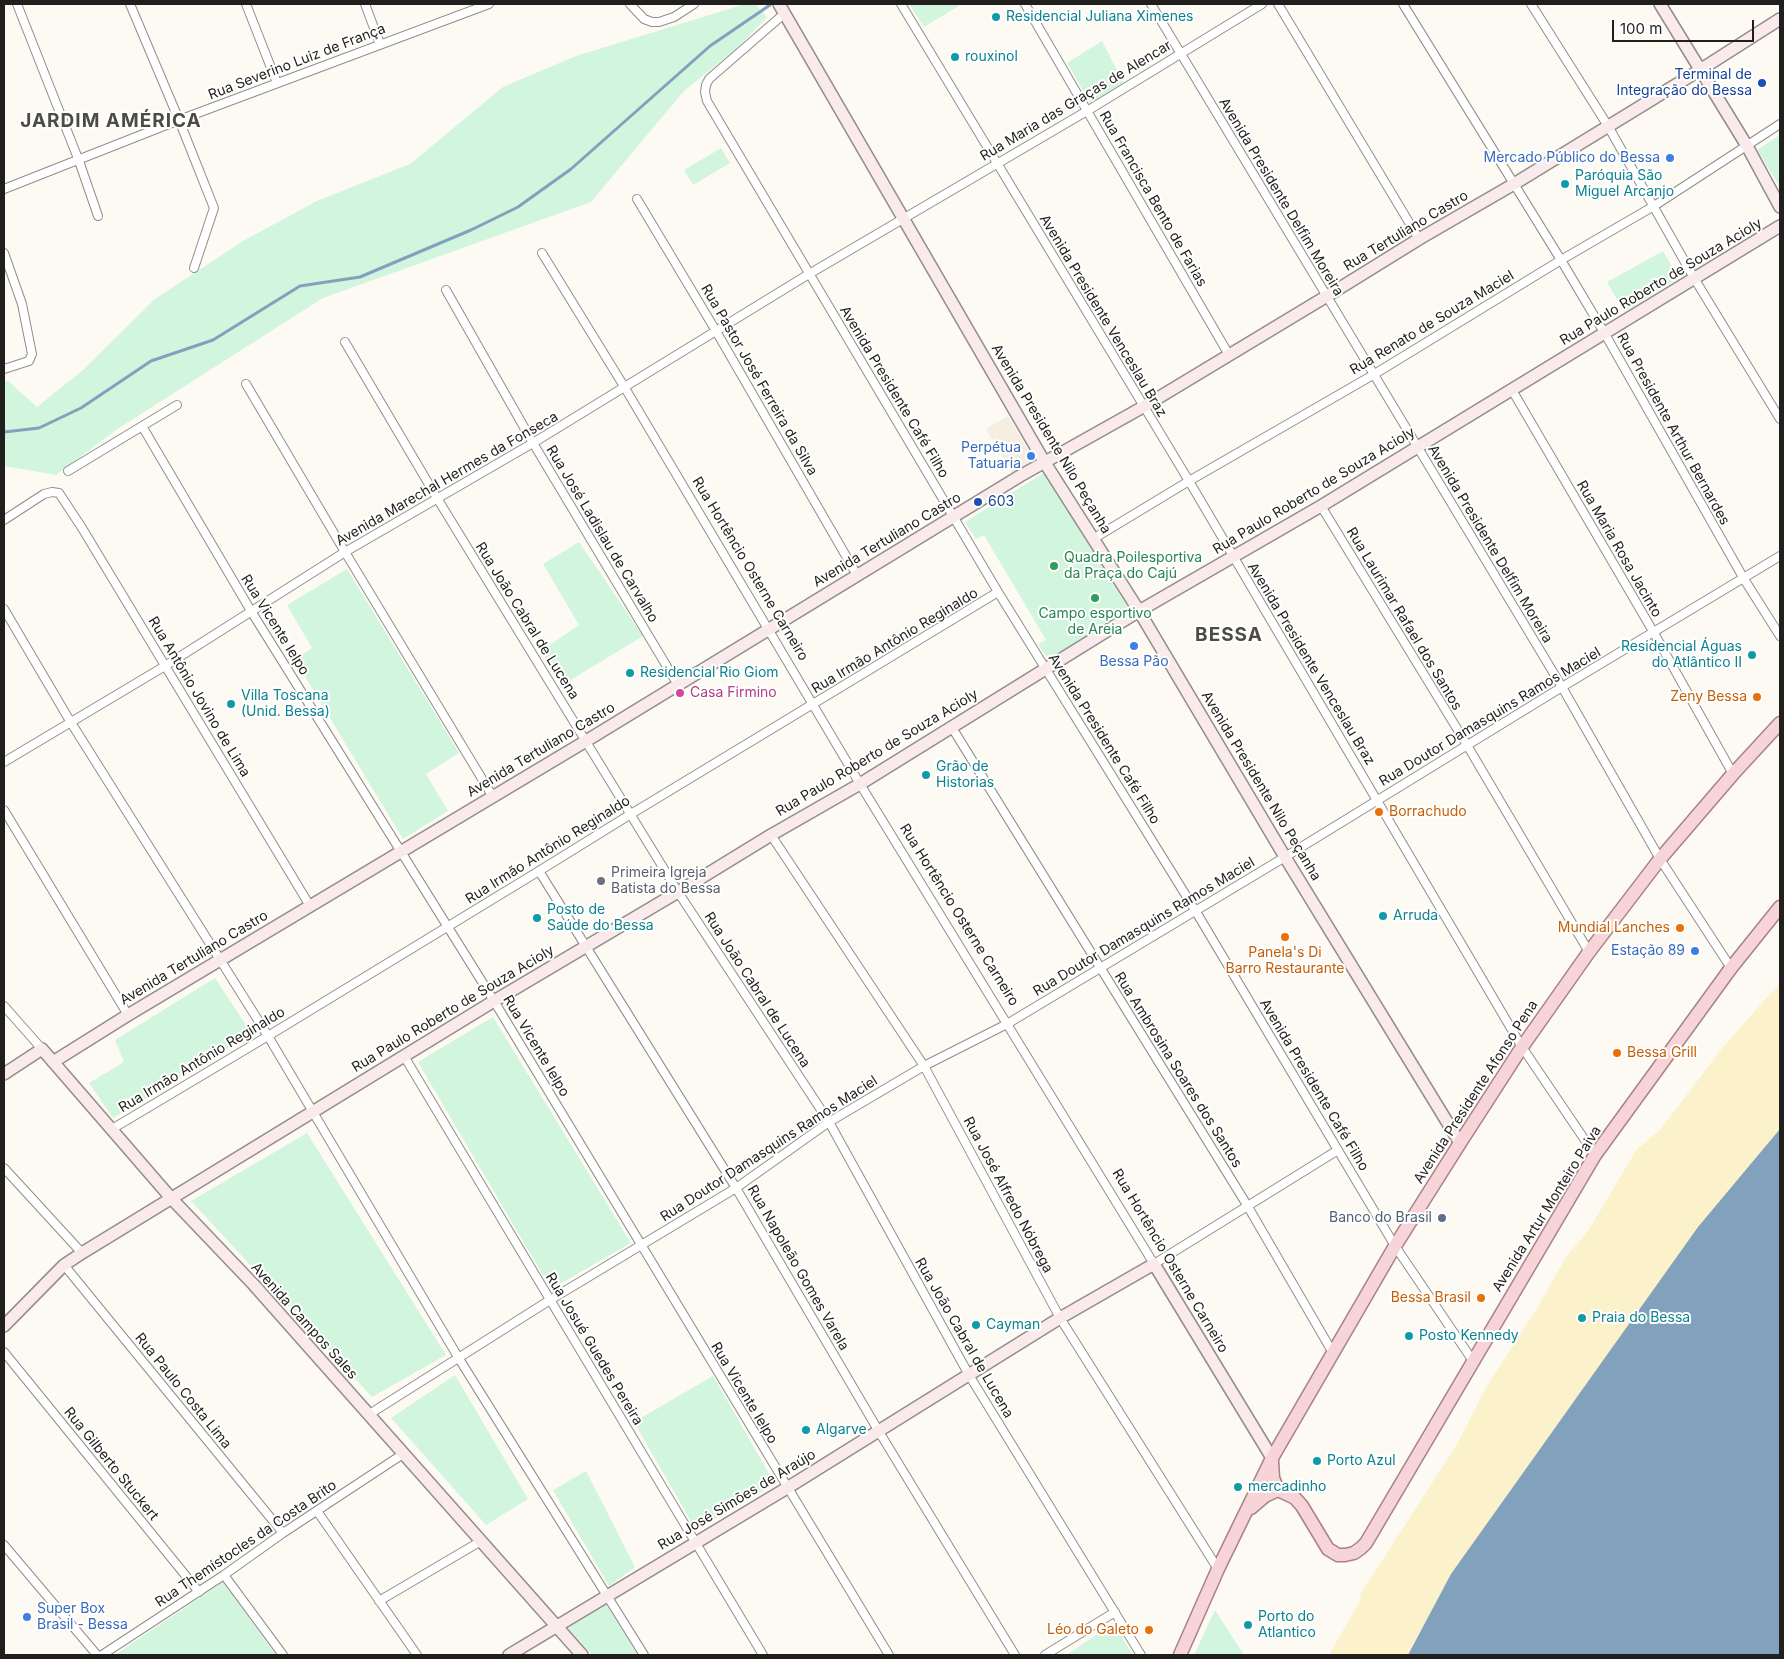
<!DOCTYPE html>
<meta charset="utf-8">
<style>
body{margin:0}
#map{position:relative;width:1784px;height:1659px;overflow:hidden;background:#fdfaf4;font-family:Inter,sans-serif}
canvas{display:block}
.frame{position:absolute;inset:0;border:5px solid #201f1d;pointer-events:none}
.scale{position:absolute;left:1612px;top:20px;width:142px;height:22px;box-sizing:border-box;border:2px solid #201f1d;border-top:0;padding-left:6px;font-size:15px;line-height:18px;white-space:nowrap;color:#201f1d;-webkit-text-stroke:4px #fff;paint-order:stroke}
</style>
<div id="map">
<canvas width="1784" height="1659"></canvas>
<div class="frame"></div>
<div class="scale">100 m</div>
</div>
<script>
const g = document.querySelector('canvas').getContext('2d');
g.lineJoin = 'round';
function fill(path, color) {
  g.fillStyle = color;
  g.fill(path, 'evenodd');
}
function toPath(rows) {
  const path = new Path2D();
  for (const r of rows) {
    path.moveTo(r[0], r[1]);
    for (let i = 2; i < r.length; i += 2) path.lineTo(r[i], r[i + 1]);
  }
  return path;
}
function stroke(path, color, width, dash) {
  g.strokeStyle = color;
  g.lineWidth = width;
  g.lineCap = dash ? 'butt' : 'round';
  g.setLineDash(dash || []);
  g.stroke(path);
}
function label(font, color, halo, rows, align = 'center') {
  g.font = font + ' Inter,sans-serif';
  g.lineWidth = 4;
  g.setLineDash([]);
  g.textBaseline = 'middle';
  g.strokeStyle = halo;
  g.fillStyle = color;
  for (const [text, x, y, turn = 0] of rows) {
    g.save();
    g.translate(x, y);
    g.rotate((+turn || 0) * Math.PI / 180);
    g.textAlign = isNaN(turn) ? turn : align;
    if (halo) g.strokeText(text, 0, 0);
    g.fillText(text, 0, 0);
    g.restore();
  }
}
fill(toPath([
 [1008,416,1034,460,1012,473,986,429]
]), '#f5eee1');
fill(toPath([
 [745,4,755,4,767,17,736,49,684,91,591,202,323,298,119,428,56,475,4,466,4,381,8,381,37,407,83,370,155,299,243,241,317,201,410,164,503,87,576,56],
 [909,4,962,4,924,27],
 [1102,41,1124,84,1091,104,1067,63],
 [1780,135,1780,187,1757,150],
 [721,148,730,163,693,185,684,170],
 [1663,251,1679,278,1624,312,1607,282],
 [1045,472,1131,613,1049,661,1038,644,1046,640,984,535,976,539,965,522],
 [579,542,643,636,564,684,541,651,579,625,543,564],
 [347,569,459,753,426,774,448,811,403,839,295,660,312,648,287,605],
 [215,978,252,1034,113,1118,89,1083,124,1062,115,1040],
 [493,1017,631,1243,551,1289,418,1062],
 [307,1133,446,1355,372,1397,191,1201],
 [455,1375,528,1499,486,1525,391,1418],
 [713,1376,775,1484,696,1530,634,1422],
 [586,1471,635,1567,609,1586,553,1490],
 [223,1582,276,1655,115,1655],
 [606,1604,638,1655,592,1655,568,1628],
 [1215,1610,1244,1655,1194,1655],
 [1113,1623,1133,1655,1067,1655]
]), '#d2f5de');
fill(toPath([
 [1780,984,1780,1130,1624,1332,1481,1532,1423,1627,1408,1655,1329,1655,1361,1599,1359,1596,1456,1446,1487,1386,1539,1305,1566,1257,1588,1231,1637,1149,1660,1130,1723,1047,1769,995]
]), '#fbf1cb');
fill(toPath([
 [1780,1129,1780,1655,1408,1655,1451,1574,1698,1227]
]), '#82a1bd');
stroke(toPath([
 [4,432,39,428,81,408,151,361,213,340,300,286,360,277,471,230,518,207,571,169,710,46,770,5]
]), '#82a1bd', 3);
const street = toPath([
 [17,4,79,161,98,216],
 [130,4,179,120,214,208,194,268],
 [246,4,277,83],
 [365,4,380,44],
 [630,4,644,19,652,22,659,22,674,17,694,4],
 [901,4,1189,481,1522,1047,1595,1155],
 [1025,4,1229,355],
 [1151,4,1562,687,1660,859,1731,968],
 [1278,4,1419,239],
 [1403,4,1561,260,1605,334,1744,579,1780,636],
 [1531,4,1608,126,1694,278,1780,419],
 [785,13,709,79,706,85,705,92,707,101,998,592,1195,910,1395,1246,1473,1361],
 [4,189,179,120,489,4],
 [637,199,716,331,857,575],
 [4,253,22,304,32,354,29,361,4,369],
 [542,253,625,388,860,784,1154,1264,1338,1150],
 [446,290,533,443,678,685],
 [345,342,437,498,678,892,829,1122,969,1375,1141,1655],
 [246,384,345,552,493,797],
 [1512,390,1654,633,1733,774],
 [142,426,251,611,494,1001,889,1655],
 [68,471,177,405],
 [1321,506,1467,745,1589,952],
 [4,520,44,494,52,492,59,493,82,528,310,906],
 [1093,539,1189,481,1373,375,1561,260,1654,206,1780,124],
 [4,609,70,721,268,1036,458,1357,644,1655],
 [951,726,1247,1205,1333,1353],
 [4,762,165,666,345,552,533,443,809,274,1087,111,1262,4],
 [4,810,128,1015],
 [771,835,924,1066,1060,1318,1218,1569],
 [539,871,736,1188,878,1430,1015,1655],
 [4,1006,42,1049],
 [404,1056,763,1655],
 [112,1129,268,1036,539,871,631,814,998,592],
 [4,1168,82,1253],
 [64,1265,283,1533],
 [4,1352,199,1592],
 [368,1415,550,1300,736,1188,829,1122,924,1066,1007,1024,1285,857,1562,687,1780,556],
 [317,1511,417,1655],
 [4,1545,97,1655],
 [224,1575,283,1655],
 [379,1601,481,1541],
 [102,1655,224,1575,283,1533,403,1454],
 [1045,1655,1115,1612]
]);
const secondary = toPath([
 [779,4,1045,463,1139,611,1285,857,1460,1143],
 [1660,4,1747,146,1780,207],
 [53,1062,128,1015,586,741,1020,476,1143,407,1327,296,1419,239,1514,184,1700,70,1780,19],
 [4,1074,42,1049,171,1198,254,1285,582,1655],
 [4,1326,64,1265,82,1253,494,1001,678,892,771,835,860,784,1139,611,1321,506,1780,226],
 [509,1655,787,1488,1060,1318,1154,1264,1272,1458]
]);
const primary = toPath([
 [1272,1461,1273,1478,1278,1490,1295,1498,1302,1506,1328,1549,1338,1555,1345,1555,1354,1553,1361,1548,1366,1543,1595,1155,1731,968,1780,907],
 [1251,1508,1265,1496,1278,1490],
 [1180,1655,1218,1569,1272,1458,1395,1246,1460,1143,1522,1047,1589,952,1660,859,1733,774,1780,723]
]);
stroke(street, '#918e89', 10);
stroke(secondary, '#918e89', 14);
stroke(primary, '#a88285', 15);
stroke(street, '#fff', 8);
stroke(secondary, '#fbeaeb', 11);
stroke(primary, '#f7d4d7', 12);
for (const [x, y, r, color] of [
 [996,17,5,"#0f9aa8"],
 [955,57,5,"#0f9aa8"],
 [1762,83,5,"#1a4fb4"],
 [1670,158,5,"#3f7fe0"],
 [1565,184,5,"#0f9aa8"],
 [1031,456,5,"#3f7fe0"],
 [978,502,5,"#1a4fb4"],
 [1054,566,5,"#2e9e5b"],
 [1095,598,5,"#2e9e5b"],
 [1134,646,5,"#3f7fe0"],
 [1752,655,5,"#0f9aa8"],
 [630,673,5,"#0f9aa8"],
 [680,693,5,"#d1479c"],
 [1757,697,5,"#e8710a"],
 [231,704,5,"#0f9aa8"],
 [926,775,5,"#0f9aa8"],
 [1379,812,5,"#e8710a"],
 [601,881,5,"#6b7280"],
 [1383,916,5,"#0f9aa8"],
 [537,918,5,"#0f9aa8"],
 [1680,928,5,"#e8710a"],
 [1285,937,5,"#e8710a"],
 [1695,951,5,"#3f7fe0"],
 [1617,1053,5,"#e8710a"],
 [1442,1218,5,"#5c6f8a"],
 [1481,1298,5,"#e8710a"],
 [1582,1318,5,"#0f9aa8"],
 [976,1325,5,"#0f9aa8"],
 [1409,1336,5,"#0f9aa8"],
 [806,1430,5,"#0f9aa8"],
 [1317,1461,5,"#0f9aa8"],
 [1238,1487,5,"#0f9aa8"],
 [27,1617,5,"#3f7fe0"],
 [1248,1625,5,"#0f9aa8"],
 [1149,1630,5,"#e8710a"]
]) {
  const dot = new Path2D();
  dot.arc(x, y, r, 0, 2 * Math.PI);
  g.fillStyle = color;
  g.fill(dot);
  stroke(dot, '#fff', 2);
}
label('14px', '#0d838f', '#fff', [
 ["Residencial Juliana Ximenes",1006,17],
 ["rouxinol",965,57],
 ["Paróquia São",1575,176],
 ["Miguel Arcanjo",1575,192],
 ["Residencial Águas",1742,647,"right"],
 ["do Atlântico II",1742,663,"right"],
 ["Residencial Rio Giom",640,673],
 ["Villa Toscana",241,696],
 ["(Unid. Bessa)",241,712],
 ["Grão de",936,767],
 ["Historias",936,783],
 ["Posto de",547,910],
 ["Saúde do Bessa",547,926],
 ["Arruda",1393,916],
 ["Praia do Bessa",1592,1318],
 ["Cayman",986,1325],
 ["Posto Kennedy",1419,1336],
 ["Algarve",816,1430],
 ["Porto Azul",1327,1461],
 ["mercadinho",1248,1487],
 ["Porto do",1258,1617],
 ["Atlantico",1258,1633]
], 'left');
label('14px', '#201f1d', '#fff', [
 ["Rua Severino Luiz de França",297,62,-21],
 ["Rua Maria das Graças de Alencar",1076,101,-31],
 ["Avenida Presidente Delfim Moreira",1281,197,59],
 ["Rua Francisca Bento de Farias",1153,199,60],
 ["Rua Tertuliano Castro",1406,231,-31],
 ["Rua Paulo Roberto de Souza Acioly",1661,282,-31],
 ["Avenida Presidente Venceslau Braz",1103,316,59],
 ["Rua Renato de Souza Maciel",1432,323,-31],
 ["Rua Pastor José Ferreira da Silva",759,380,60],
 ["Avenida Presidente Café Filho",894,392,59],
 ["Rua Presidente Arthur Bernardes",1673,429,61],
 ["Avenida Presidente Nilo Peçanha",1051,439,59],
 ["Avenida Marechal Hermes da Fonseca",447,479,-30],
 ["Rua Paulo Roberto de Souza Acioly",1314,491,-31],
 ["Rua José Ladislau de Carvalho",602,534,59],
 ["Avenida Tertuliano Castro",887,540,-31],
 ["Avenida Presidente Delfim Moreira",1490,544,59],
 ["Rua Maria Rosa Jacinto",1619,549,60],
 ["Rua Hortêncio Osterne Carneiro",750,569,59],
 ["Rua Laurimar Rafael dos Santos",1404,619,59],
 ["Rua João Cabral de Lucena",527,621,58],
 ["Rua Vicente Ielpo",275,625,58],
 ["Rua Irmão Antônio Reginaldo",895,641,-31],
 ["Avenida Presidente Venceslau Braz",1311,664,59],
 ["Rua Antônio Jovino de Lima",199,697,59],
 ["Rua Doutor Damasquins Ramos Maciel",1490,717,-31],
 ["Avenida Presidente Café Filho",1104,739,58],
 ["Avenida Tertuliano Castro",541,750,-31],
 ["Rua Paulo Roberto de Souza Acioly",877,753,-31],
 ["Avenida Presidente Nilo Peçanha",1261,786,59],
 ["Rua Irmão Antônio Reginaldo",548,850,-32],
 ["Rua Hortêncio Osterne Carneiro",959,915,58],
 ["Rua Doutor Damasquins Ramos Maciel",1144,927,-31],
 ["Avenida Tertuliano Castro",194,958,-31],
 ["Rua João Cabral de Lucena",757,990,57],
 ["Rua Paulo Roberto de Souza Acioly",453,1009,-31],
 ["Rua Vicente Ielpo",536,1046,59],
 ["Rua Irmão Antônio Reginaldo",202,1060,-31],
 ["Rua Ambrosina Soares dos Santos",1178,1070,58],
 ["Avenida Presidente Café Filho",1314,1085,59],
 ["Avenida Presidente Afonso Pena",1476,1092,-57],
 ["Rua Doutor Damasquins Ramos Maciel",769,1149,-33],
 ["Rua José Alfredo Nóbrega",1008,1195,62],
 ["Avenida Artur Monteiro Paiva",1547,1209,-58],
 ["Rua Hortêncio Osterne Carneiro",1170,1261,59],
 ["Rua Napoleão Gomes Varela",798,1268,60],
 ["Avenida Campos Sales",304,1321,48],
 ["Rua João Cabral de Lucena",964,1338,60],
 ["Rua Josué Guedes Pereira",594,1349,59],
 ["Rua Paulo Costa Lima",183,1391,51],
 ["Rua Vicente Ielpo",744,1393,59],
 ["Rua Gilberto Stuckert",111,1464,51],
 ["Rua José Simões de Araújo",737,1500,-31],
 ["Rua Themístocles da Costa Brito",246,1544,-34]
]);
label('14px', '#164399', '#fff', [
 ["Terminal de",1752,75],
 ["Integração do Bessa",1752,91],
 ["603",988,502,"left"]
], 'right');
label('14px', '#366cbe', '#fff', [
 ["Mercado Público do Bessa",1660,158],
 ["Perpétua",1021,448],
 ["Tatuaria",1021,464],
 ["Bessa Pão",1134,662,"center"],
 ["Estação 89",1685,951],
 ["Super Box",37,1609,"left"],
 ["Brasil - Bessa",37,1625,"left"]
], 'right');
label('14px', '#27864d', '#fff', [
 ["Quadra Poilesportiva",1064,558],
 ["da Praça do Cajú",1064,574],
 ["Campo esportivo",1095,614,"center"],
 ["de Areia",1095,630,"center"]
], 'left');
label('14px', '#b23c85', '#fff', [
 ["Casa Firmino",690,693]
], 'left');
label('14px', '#c56008', '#fff', [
 ["Zeny Bessa",1747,697],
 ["Borrachudo",1389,812,"left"],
 ["Mundial Lanches",1670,928],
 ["Panela's Di",1285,953,"center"],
 ["Barro Restaurante",1285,969,"center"],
 ["Bessa Grill",1627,1053,"left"],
 ["Bessa Brasil",1471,1298],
 ["Léo do Galeto",1139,1630]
], 'right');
label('14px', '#5b616d', '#fff', [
 ["Primeira Igreja",611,873],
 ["Batista do Bessa",611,889]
], 'left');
label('14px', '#4e5e75', '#fff', [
 ["Banco do Brasil",1432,1218]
], 'right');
g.letterSpacing = '1px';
label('bold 19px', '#4d4b45', '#fff', [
 ["JARDIM AMÉRICA",111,121],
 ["BESSA",1229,635]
]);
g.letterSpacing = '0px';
</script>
